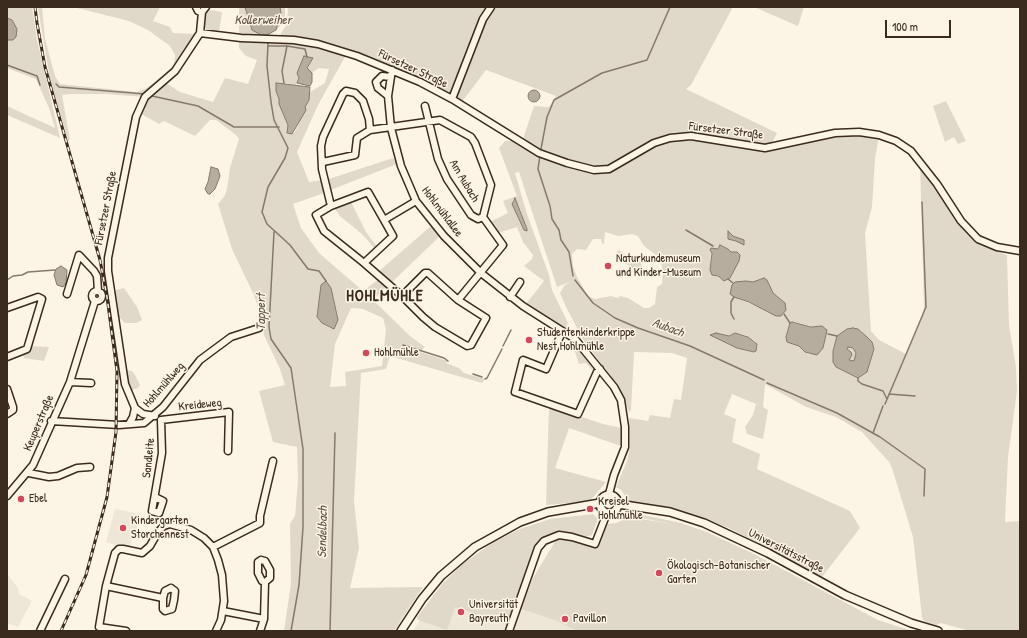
<!DOCTYPE html>
<meta charset="utf-8">
<style>
body{margin:0}
#map{position:relative;width:1027px;height:638px;overflow:hidden;background:#fcf5e5;font-family:"Patrick Hand",sans-serif}
canvas{display:block}
.frame{position:absolute;inset:0;border:8px solid #3b2a1e;pointer-events:none}
.scale{position:absolute;left:885px;top:20px;width:66px;height:18px;box-sizing:border-box;border:2px solid #3b2a1e;border-top:0;padding-left:5px;font-size:12px;line-height:14px;white-space:nowrap;color:#3b2a1e;-webkit-text-stroke:3px #fcf5e5;paint-order:stroke}
</style>
<div id="map">
<canvas width="1027" height="638"></canvas>
<div class="frame"></div>
<div class="scale">100 m</div>
</div>
<script>
const g = document.querySelector('canvas').getContext('2d');
g.lineJoin = 'round';
function fill(path, color) {
  g.fillStyle = color;
  g.fill(path, 'evenodd');
}
function toPath(rows) {
  const path = new Path2D();
  for (const r of rows) {
    if (r.length === 3) {
      path.moveTo(r[0] + r[2], r[1]);
      path.arc(r[0], r[1], r[2], 0, 2 * Math.PI);
      continue;
    }
    path.moveTo(r[0], r[1]);
    for (let i = 2; i < r.length; i += 2) path.lineTo(r[i], r[i + 1]);
  }
  return path;
}
function stroke(path, color, width, dash) {
  g.strokeStyle = color;
  g.lineWidth = width;
  g.lineCap = dash ? 'butt' : 'round';
  g.setLineDash(dash || []);
  g.stroke(path);
}
function label(font, color, halo, rows, align = 'center') {
  g.font = font + ' "Patrick Hand",sans-serif';
  g.lineWidth = 3;
  g.setLineDash([]);
  g.textBaseline = 'middle';
  g.strokeStyle = halo;
  g.fillStyle = color;
  for (const [text, x, y, turn = 0] of rows) {
    g.save();
    g.translate(x, y);
    g.rotate((+turn || 0) * Math.PI / 180);
    g.textAlign = isNaN(turn) ? turn : align;
    if (halo) g.strokeText(text, 0, 0);
    g.fillText(text, 0, 0);
    g.restore();
  }
}
fill(toPath([
 [115,509,141,514,129,549,106,542],
 [7,574,18,588,19,594,32,601,18,627,7,623],
 [438,591,518,618,521,609,554,620,577,631,413,631]
]), '#eee6d6');
fill(toPath([
 [7,7,32,7,37,40,60,138,7,115,7,106,55,128,49,108,36,79,7,68],
 [38,7,42,7,45,39,55,76,60,84,137,92,145,89,165,75,171,70,174,64,175,55,170,46,148,30,129,21,73,7,160,7,153,21,170,27,173,33,196,34,178,67,163,81,180,92,213,102,225,78,248,84,257,60,246,56,239,48,239,7,245,7,252,30,261,35,264,41,301,44,346,55,318,105,297,152,309,182,322,180,324,193,293,204,301,228,319,253,363,291,379,279,387,286,373,300,410,336,425,347,420,352,448,361,446,363,459,368,464,373,485,379,482,383,390,356,386,369,361,373,354,501,359,548,350,588,423,587,394,631,284,631,291,583,290,524,295,516,298,481,297,447,273,442,259,391,285,385,280,369,264,335,262,316,253,293,232,249,218,204,224,197,227,189,230,168,239,139,236,135,216,120,210,120,195,136,164,121,159,124,140,113,145,97,106,94,70,94,62,95,70,140,68,140,50,79],
 [310,63,307,70,312,73,319,68,329,69,325,83,310,92,297,128,294,133,287,133,288,125,279,104,279,99,286,83,296,85],
 [321,285,331,288,338,320,330,328,317,317],
 [351,308,363,309,383,318,386,329,382,366,345,372,346,386,330,387,335,344],
 [280,7,285,7,285,17,282,24,276,30,281,13],
 [288,7,733,7,691,85,686,89,777,133,771,145,691,134,649,142,609,168,594,168,542,151,523,139,534,106,549,107,556,96,486,70,461,103,321,43,280,35,287,24],
 [754,7,804,7,798,26],
 [211,10,222,12,219,32,207,32,204,25,204,14],
 [946,101,966,141,958,144,954,137,945,142,933,106],
 [835,133,879,135,875,159,872,207,865,233,871,331,879,340,906,354,921,319,924,307,920,162,959,223,972,238,983,246,1007,255,1009,325,1016,367,1017,391,1008,457,1005,522,1020,521,1020,631,970,631,941,623,936,625,924,621,922,617,913,537,892,468,889,462,862,432,836,417,806,407,765,384,763,407,768,410,763,439,747,434,745,427,753,415,756,404,732,394,724,414,736,419,732,442,760,454,757,469,850,511,860,528,822,577,729,528,666,507,629,502,621,490,616,487,627,461,630,447,629,418,648,421,650,415,670,418,674,399,681,400,687,358,672,353,634,352,631,410,629,412,620,388,584,341,566,307,560,293,564,286,569,282,557,287,519,172,515,173,527,214,549,275,552,290,568,323,565,330,526,304,544,281,524,266,532,259,533,255,523,242,517,227,498,233,490,222,508,213,503,201,517,196,499,148,505,141,515,141,567,163,609,169,654,143,691,136,765,148],
 [514,199,516,200,520,209,527,231,524,230,516,212,512,201],
 [605,232,618,236,632,234,638,236,644,246,660,258,663,271,662,284,657,287,655,304,649,308,644,308,628,298,620,296,618,298,611,296,595,299,588,296,577,277,573,266,572,254,577,249,586,250,593,239,601,239,602,243,604,244],
 [721,247,731,252,737,252,737,262,730,278,726,280,722,280,710,272,711,251,714,249],
 [764,278,767,280,773,294,785,303,784,314,781,316,739,299,730,292,735,282,753,282],
 [794,322,827,330,823,348,818,353,809,354,803,351,799,346,790,343,786,337,790,323],
 [849,328,858,329,864,334,872,342,874,349,867,372,858,378,836,367,833,354,837,336],
 [735,333,745,335,755,341,757,344,754,352,737,348,718,339],
 [393,158,397,164,328,191,326,180],
 [350,200,366,232,378,248,376,250,362,234,341,217,333,207],
 [431,226,440,236,390,284,378,272],
 [619,250,630,258,640,261,643,269,640,271,636,270,617,258,616,253],
 [124,288,137,307,142,320,136,323,125,323,117,315,113,291],
 [563,341,575,346,594,370,594,372,586,363,579,364,575,352,562,345],
 [29,346,49,347,44,361,24,358,22,352],
 [848,347,853,348,857,354,854,361,849,360,852,355,851,352,847,349],
 [125,370,132,371,135,375,140,385,138,388,129,391],
 [549,406,603,424,622,428,621,446,569,428,555,468,606,482,590,501,546,505],
 [593,514,598,519,592,535,585,537,561,531,548,536,535,559,507,625,455,607,447,630,418,620,417,617,443,583,464,563,494,542,520,529,550,519],
 [639,514,681,523,707,532,756,555,878,620,912,631,577,631,554,620,521,609,533,578,556,540,563,538,575,540,597,548,607,524,616,523,629,517,672,524,631,516]
]), '#e0d8c8');
const water = toPath([
 [245,7,280,7,281,13,276,30,267,35,261,35,252,30,245,7],
 [7,18,12,20,17,29,16,37,13,40,7,40,7,18],
 [304,56,313,58,307,68,312,73,312,82,310,86,297,83,299,78,297,73,304,56],
 [276,83,310,87,309,100,305,107,306,110,292,134,287,133,288,125,279,104,279,99,276,91,276,83],
 [534,96,6],
 [211,167,218,169,220,176,215,189,210,194,208,194,205,189,208,182,211,167],
 [515,198,527,229,527,231,524,230,512,204,515,198],
 [728,231,733,236,744,240,744,245,736,241,728,239,728,231],
 [720,245,728,249,731,252,737,252,740,255,739,261,730,278,724,281,718,276,712,275,710,270,712,253,710,250,711,248,718,249,720,245],
 [61,266,67,270,66,283,63,287,57,285,54,275,56,269,61,266],
 [764,278,767,280,773,293,785,303,786,310,781,316,776,316,749,302,734,297,730,294,732,285,735,282,746,281,753,282,764,278],
 [326,281,331,288,338,320,334,329,322,323,317,317,321,285,326,281],
 [792,322,811,327,822,326,827,330,823,348,817,355,805,352,799,346,787,342,786,337,790,323,792,322],
 [853,328,858,329,867,337,872,342,874,349,867,372,858,378,836,367,833,362,833,351,837,336,847,329,853,328],
 [848,347,853,348,856,353,854,361,849,360,852,355,851,352,847,349,848,347],
 [716,333,729,336,735,333,748,337,757,344,756,351,754,352,737,348,710,335,716,333]
]);
fill(water, '#b7ad9e');
stroke(water, '#85796b', 1);
stroke(toPath([
 [268,43,267,66,271,102,274,120,288,148,285,158,268,187,262,212,267,224,290,245,308,269,319,271,326,281],
 [268,46,287,46,282,71,284,83],
 [287,46,305,49,307,57],
 [7,65,37,76,40,85],
 [56,84,59,87,145,94],
 [152,96,198,106,234,127,279,127],
 [541,149,547,117,554,100,602,73,647,60,670,7],
 [540,155,538,169,550,206,552,219,559,230,561,240,569,252,573,276],
 [686,230,713,246],
 [274,232,269,327,271,339,291,368,303,449,303,527,299,585,291,631],
 [728,279,733,283],
 [7,280,13,276,22,275,28,272,55,270],
 [575,280,593,303,615,318,638,328,690,346,764,380],
 [734,297,731,302,731,313,734,319],
 [784,314,790,323],
 [828,334,837,336],
 [403,345,444,358,448,361],
 [503,346,511,330],
 [473,374,482,377],
 [858,378,858,381,862,384,883,391,887,399],
 [485,379,487,378,502,349],
 [767,383,837,413,880,437,925,469,924,496],
 [889,394,915,396],
 [885,404,926,307,922,202],
 [873,433,883,406],
 [330,631,335,433]
]), '#85796b', 1.5);
const minor = toPath([
 [196,7,198,11,202,12],
 [200,33,202,12,206,7],
 [392,70,388,96,391,128,401,166,416,201,444,236,481,273,523,306,575,339,614,387,621,400,625,427,625,447,614,475,609,494],
 [388,96,378,88,376,82,382,76,390,77],
 [452,99,483,19,491,7],
 [425,106,438,159,447,179,471,215,478,219,483,217],
 [323,162,355,155,357,138,370,130,440,120,471,137,475,143,491,185,483,217,503,245,458,300,428,273,425,273,402,296,364,263,393,236,384,220,416,201],
 [331,206,322,169,321,146,323,137,343,94,346,91,355,93,363,101,369,119,370,130],
 [364,263,324,231,316,215,331,206,368,192,384,220],
 [97,296,5],
 [67,294,79,255,94,271,97,276,98,291],
 [402,296,423,317,435,327,467,346,471,345,486,318,458,300],
 [510,297,520,282],
 [7,308,38,297,42,299,27,349,7,357],
 [562,332,546,369,523,360,515,392,578,414,597,372,600,369],
 [70,382,91,383],
 [7,389,13,407,13,410,7,414],
 [135,408,143,414,155,416],
 [161,420,229,412,228,451],
 [51,421,119,425,144,423,163,407,200,360,231,337,259,328],
 [129,424,133,417,135,408,125,384,108,271,108,258,136,117,145,97,175,71,200,33,241,38,294,40,318,44,357,56,420,82,452,99,539,153,567,163,594,170,609,169,654,143,670,138,691,136,765,148,835,133,859,132,879,135,896,141,911,151,937,184,961,221,978,239,997,247,1020,251],
 [29,473,49,477,58,476,77,468,90,467],
 [7,496,33,465,70,382,95,301],
 [155,497,163,501,159,513,152,511,162,453,161,420],
 [213,547,260,523,260,516,273,461],
 [261,560,265,561,270,570,270,578,265,582,262,581,258,573,258,562,261,560],
 [106,586,163,598],
 [171,588,175,591,174,600,172,609,165,611,163,609,163,598,165,591,171,588],
 [223,611,264,619],
 [40,631,65,579],
 [126,631,99,627,106,586,115,553,119,549,123,549,142,553,150,546,158,532,164,526,170,524,191,530,204,538,213,547,218,560,222,575,224,601,221,620,216,631],
 [260,631,264,619,265,582],
 [509,631,538,548,544,541,559,535,572,537,595,544,607,513]
]);
const major = toPath([
 [609,504,9],
 [618,504,670,512,704,523,768,553,845,595,911,623,938,631],
 [401,631,422,599,441,576,475,547,520,522,548,512,600,503]
]);
stroke(minor, '#3b2a1e', 9);
stroke(major, '#3b2a1e', 10);
stroke(minor, '#fcf5e5', 6);
stroke(major, '#fcf5e5', 7);
const rail = toPath([
 [35,7,37,23,45,67,100,260,107,297,117,371,116,432,107,497,86,575,61,631]
]);
stroke(rail, '#3b2a1e', 3);
stroke(rail, '#fcf5e5', 1.5, [4.5]);
for (const [x, y, r, color] of [
 [608,266,4,"#d1495b"],
 [529,340,4,"#d1495b"],
 [366,353,4,"#d1495b"],
 [21,499,4,"#d1495b"],
 [590,509,4,"#d1495b"],
 [123,528,4,"#d1495b"],
 [659,573,4,"#d1495b"],
 [461,612,4,"#d1495b"],
 [565,619,4,"#d1495b"]
]) {
  const dot = new Path2D();
  dot.arc(x, y, r, 0, 2 * Math.PI);
  g.fillStyle = color;
  g.fill(dot);
  stroke(dot, '#fcf5e5', 1.5);
}
label('12px', '#3b2a1e', '#fcf5e5', [
 ["Fürsetzer Straße",413,69,25],
 ["Fürsetzer Straße",726,131,7],
 ["Am Aubach",464,181,59],
 ["Fürsetzer Straße",106,208,-79],
 ["Hohlmühlallee",442,212,53],
 ["Hohlmühlweg",164,385,-49],
 ["Kreideweg",200,405,-6],
 ["Keuperstraße",39,423,-67],
 ["Sandleite",149,458,-84],
 ["Universitätsstraße",786,551,27]
]);
label('12px', '#3b2a1e', '#fcf5e5', [
 ["Naturkundemuseum",616,259],
 ["und Kinder-Museum",616,273],
 ["Studentenkinderkrippe",537,333],
 ["Nest Hohlmühle",537,347],
 ["Hohlmühle",374,353],
 ["Ebel",29,499],
 ["Kreisel",598,502],
 ["Hohlmühle",598,516],
 ["Kindergarten",131,521],
 ["Storchennest",131,535],
 ["Ökologisch-Botanischer",667,566],
 ["Garten",667,580],
 ["Universität",469,605],
 ["Bayreuth",469,619],
 ["Pavillon",573,619]
], 'left');
label('italic 13px', '#605144', '#fcf5e5', [
 ["Kollerweiher",263,21],
 ["Tappert",262,312,-90],
 ["Aubach",668,328,21],
 ["Sendelbach",323,532,-89]
]);
g.letterSpacing = '1px';
label('bold 16px', '#3b2a1e', '#fcf5e5', [
 ["HOHLMÜHLE",385,297]
]);
g.letterSpacing = '0px';
</script>
